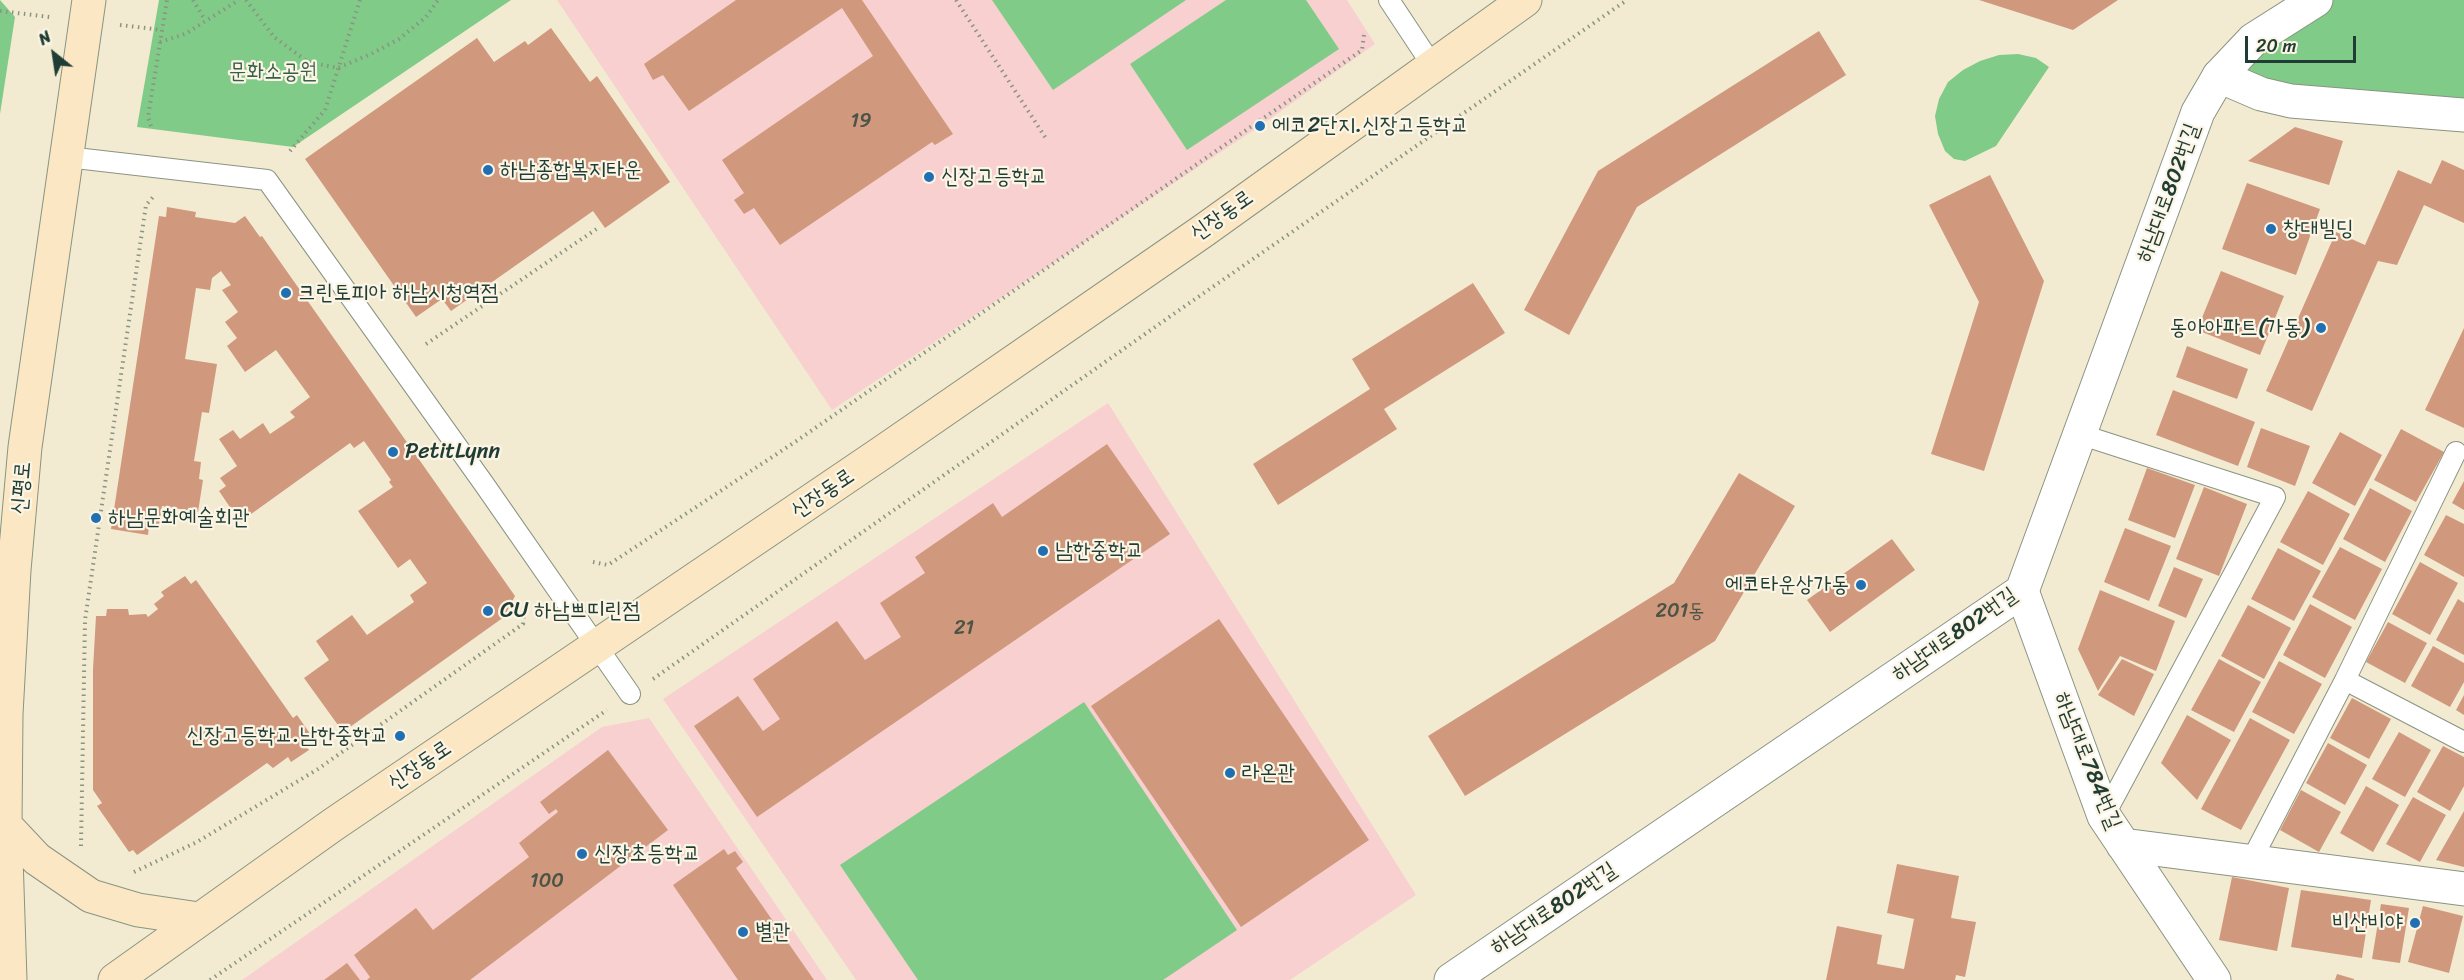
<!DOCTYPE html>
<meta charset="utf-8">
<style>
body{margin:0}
#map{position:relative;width:2464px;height:980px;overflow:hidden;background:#f3ebd1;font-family:Sriracha,sans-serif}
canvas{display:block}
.north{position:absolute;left:24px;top:24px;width:60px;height:60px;-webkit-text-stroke:4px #fcf5e5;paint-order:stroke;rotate:330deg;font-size:16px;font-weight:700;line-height:24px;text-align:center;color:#1f3d34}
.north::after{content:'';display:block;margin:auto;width:21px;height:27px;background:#1f3d34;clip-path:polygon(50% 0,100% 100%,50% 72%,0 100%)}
.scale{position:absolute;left:2245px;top:36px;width:111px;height:27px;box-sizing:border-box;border:3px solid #1f3d34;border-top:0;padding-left:8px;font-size:18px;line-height:21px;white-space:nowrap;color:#1f3d34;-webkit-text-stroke:4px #fcf5e5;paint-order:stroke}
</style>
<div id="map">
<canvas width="2464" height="980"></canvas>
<div class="north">N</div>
<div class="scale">20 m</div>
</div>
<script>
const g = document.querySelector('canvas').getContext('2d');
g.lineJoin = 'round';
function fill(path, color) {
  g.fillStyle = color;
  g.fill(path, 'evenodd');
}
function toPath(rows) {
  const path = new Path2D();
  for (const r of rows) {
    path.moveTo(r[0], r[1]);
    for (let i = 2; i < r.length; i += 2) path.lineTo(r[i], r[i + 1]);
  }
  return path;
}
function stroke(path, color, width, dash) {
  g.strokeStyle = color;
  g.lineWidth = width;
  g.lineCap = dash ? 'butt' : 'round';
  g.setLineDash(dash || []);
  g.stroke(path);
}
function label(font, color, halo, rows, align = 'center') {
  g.font = font + ' Sriracha,"Poor Story",sans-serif';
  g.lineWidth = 4.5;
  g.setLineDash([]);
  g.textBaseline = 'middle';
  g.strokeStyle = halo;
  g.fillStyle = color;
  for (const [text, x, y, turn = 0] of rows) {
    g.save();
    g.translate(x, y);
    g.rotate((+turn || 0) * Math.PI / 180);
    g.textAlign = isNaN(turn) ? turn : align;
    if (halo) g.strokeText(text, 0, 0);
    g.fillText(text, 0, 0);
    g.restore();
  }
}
fill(toPath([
 [557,0,1347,0,1375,44,1260,126,832,410],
 [1108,403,1416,895,1290,980,856,980,663,699],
 [649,718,827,980,242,980,602,727]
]), '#f7d0cf');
fill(toPath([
 [0,0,15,17,0,114],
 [159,0,511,0,293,147,137,127],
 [992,0,1186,0,1053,90],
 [1226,0,1306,0,1339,49,1187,150,1130,64],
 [2316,0,2464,0,2464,115,2219,76],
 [2018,54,2036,58,2049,67,1996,146,1965,161,1954,159,1945,151,1938,134,1935,116,1939,99,1948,82,1963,70,1980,61,1999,55],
 [1084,702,1237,930,1163,980,918,980,840,865]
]), '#80cb88');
fill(toPath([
 [736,0,862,0,953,134,935,145,932,142,780,245,754,208,744,214,734,200,744,193,722,160,873,56,842,8,689,111,663,75,653,80,644,64],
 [1979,0,2118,0,2073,30],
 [551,28,590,82,597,76,670,182,605,228,593,211,451,311,442,299,416,317,305,159,477,38,494,62,525,41,528,45],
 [1819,31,1846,75,1637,207,1569,335,1524,310,1598,171],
 [2295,127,2343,141,2329,185,2248,161],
 [2442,160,2464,170,2464,223,2424,205,2397,265,2378,261,2312,411,2266,391,2336,232,2365,245,2398,170,2431,184],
 [1990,175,2044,281,1984,471,1931,454,1979,302,1929,205],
 [2247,183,2320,209,2296,275,2222,249],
 [167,207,196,212,195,217,235,223,245,216,260,237,262,236,515,596,504,617,343,732,304,678,329,660,316,641,352,615,367,635,414,602,410,595,427,583,410,559,398,568,358,511,393,487,389,482,391,480,364,441,354,448,350,443,240,522,219,491,226,486,220,478,237,466,219,439,233,430,240,439,263,423,270,434,295,417,290,412,310,397,276,350,245,372,227,346,237,338,225,322,238,312,222,290,231,285,221,271,212,278,210,290,196,288,185,359,217,364,209,413,202,412,194,461,201,462,199,479,203,480,198,512,162,506,159,527,149,526,148,535,111,529,159,216,166,217],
 [2221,271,2284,296,2260,355,2197,330],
 [1473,283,1505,333,1384,409,1397,429,1278,505,1253,464,1370,389,1352,359],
 [2464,328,2464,428,2425,410],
 [2187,346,2248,369,2237,399,2176,377],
 [2173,390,2255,422,2238,466,2156,435],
 [2261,428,2310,446,2295,486,2247,467],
 [2401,429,2444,452,2416,502,2374,480],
 [2340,432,2382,455,2355,506,2312,483],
 [1107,444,1170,534,757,817,694,726,738,696,763,731,780,719,753,679,837,621,865,660,901,637,880,603,925,573,915,557,993,503,1002,517],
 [2147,468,2195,485,2175,538,2128,520],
 [1739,473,1795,506,1715,641,1465,796,1428,736,1674,583],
 [2464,481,2464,510,2452,503],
 [2204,487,2247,504,2219,576,2176,559],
 [2370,488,2412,511,2385,562,2343,539],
 [2308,491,2350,514,2323,565,2280,542],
 [2446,515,2464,524,2464,577,2424,555],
 [2125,528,2171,546,2149,601,2104,582],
 [1892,539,1915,570,1830,632,1807,600],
 [2340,547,2382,569,2355,620,2312,597],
 [2278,548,2321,571,2294,621,2251,599],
 [2420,562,2458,583,2430,635,2392,614],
 [2174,567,2203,579,2186,618,2158,606],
 [185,576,191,584,196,580,293,718,297,715,313,738,305,744,309,750,291,762,288,757,273,768,267,763,137,855,133,850,129,852,97,806,102,803,93,790,93,669,96,616,106,616,107,609,128,609,129,615,146,614,148,617,158,609,154,604,164,596,161,592],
 [2100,590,2175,621,2156,671,2120,656,2098,691,2078,649],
 [2458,599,2464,603,2464,655,2436,640],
 [2310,604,2352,627,2325,678,2283,655],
 [2248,605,2291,628,2264,679,2221,656],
 [1219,619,1369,840,1241,927,1091,706],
 [2388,622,2427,643,2405,683,2366,662],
 [2433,646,2464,663,2464,682,2450,707,2411,686],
 [2122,659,2154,674,2134,716,2098,695],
 [2219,659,2261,682,2234,732,2191,710],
 [2279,661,2322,684,2294,734,2252,712],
 [2464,695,2464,715,2456,710],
 [2352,698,2391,719,2369,759,2330,738],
 [2187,715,2231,740,2197,800,2161,763],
 [2250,718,2290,740,2241,830,2201,809],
 [2399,732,2431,750,2405,797,2372,779],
 [2328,743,2367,765,2345,805,2306,783],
 [2443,746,2464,757,2464,786,2450,811,2417,792],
 [608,750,668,830,470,980,367,980,370,977,354,955,416,908,433,930,529,857,519,843,558,812,556,809,549,814,540,802],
 [2366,786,2399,805,2373,852,2340,833],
 [2301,790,2341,812,2319,852,2280,830],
 [2413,797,2446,815,2420,862,2386,844],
 [2464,811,2464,867,2436,860],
 [724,849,728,855,735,851,743,862,736,868,814,980,738,980,673,885],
 [1897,864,1959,876,1951,918,1976,922,1965,977,1956,975,1955,980,1826,980,1837,926,1882,935,1877,964,1904,969,1914,919,1887,913],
 [2232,877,2289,888,2277,951,2219,940],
 [2301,890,2371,900,2362,958,2291,947],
 [2381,904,2409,908,2400,963,2372,959],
 [2423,906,2463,916,2449,973,2408,962],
 [347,963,360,980,324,980],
 [2337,974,2354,979,2354,980,2335,980]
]), '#d0997d');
const service = toPath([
 [1389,0,1432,65],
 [67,157,267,180,484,484,630,694],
 [2079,434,2275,497,2104,816],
 [2345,680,2464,742],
 [2251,861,2345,680,2456,452]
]);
const minor = toPath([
 [2219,76,2261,94,2291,101,2464,115],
 [2022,591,2104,816,2214,980],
 [2123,845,2464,889]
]);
const tertiary = toPath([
 [1451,980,2022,591,2198,112,2219,76,2253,40,2316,0]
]);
const secondary = toPath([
 [5,825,37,859,91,896,138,910,199,919],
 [10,980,5,825,6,714,14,570,25,447,89,0],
 [115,980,334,824,883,452,1203,231,1525,0]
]);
stroke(service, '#899482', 22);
stroke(minor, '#899482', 35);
stroke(tertiary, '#899482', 35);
stroke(secondary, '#899482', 35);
stroke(toPath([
 [193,0,205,20],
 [246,0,274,37,308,62,338,68,373,53,399,39,426,17,438,0],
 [956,0,1047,140],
 [0,11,50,17],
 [120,25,162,30],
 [160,42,185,34,239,0],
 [151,126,148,117,167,0],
 [290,151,325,110,360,0],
 [426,344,598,228],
 [593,562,608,565,795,442,1362,50,1364,35],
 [653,679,1175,313,1627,0],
 [81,846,85,620,146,205,153,197],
 [134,872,197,842,318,769,523,624,524,612],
 [210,980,607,710]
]), '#899482', 4, [1.5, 4.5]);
stroke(service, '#fff', 20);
stroke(minor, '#fff', 33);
stroke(tertiary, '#fff', 33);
stroke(secondary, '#fbe7c3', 33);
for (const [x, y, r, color] of [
 [1260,126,6,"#1f6fb2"],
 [488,170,6,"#1f6fb2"],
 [929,177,6,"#1f6fb2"],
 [2271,229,6,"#1f6fb2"],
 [286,293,6,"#1f6fb2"],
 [2321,328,6,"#1f6fb2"],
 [393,452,6,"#1f6fb2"],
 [96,518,6,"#1f6fb2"],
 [1043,551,6,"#1f6fb2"],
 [1861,585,6,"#1f6fb2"],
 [488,611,6,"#1f6fb2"],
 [400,736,6,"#1f6fb2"],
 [1230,773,6,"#1f6fb2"],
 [582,854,6,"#1f6fb2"],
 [2415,923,6,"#1f6fb2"],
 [743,932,6,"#1f6fb2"]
]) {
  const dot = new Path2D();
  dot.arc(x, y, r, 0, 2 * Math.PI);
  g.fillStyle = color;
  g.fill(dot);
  stroke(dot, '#fcf5e5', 2);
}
label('20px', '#4b5446', null, [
 ["19",861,122],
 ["201동",1680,612],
 ["21",964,629],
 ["100",547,882]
]);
label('22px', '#376049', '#fcf5e5', [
 ["문화소공원",273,72]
]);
label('22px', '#1f3d34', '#fcf5e5', [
 ["에코2단지.신장고등학교",1272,126],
 ["하남종합복지타운",500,170],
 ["신장고등학교",941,177],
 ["창대빌딩",2283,229],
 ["크린토피아 하남시청역점",298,293],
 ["동아아파트(가동)",2309,328,"right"],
 ["PetitLynn",405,452],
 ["하남문화예술회관",108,518],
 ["남한중학교",1055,551],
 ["에코타운상가동",1849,585,"right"],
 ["CU 하남쁘띠린점",500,611],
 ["신장고등학교.남한중학교",388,736,"right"],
 ["라온관",1242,773],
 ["신장초등학교",594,854],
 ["비산비야",2403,923,"right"],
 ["별관",755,932]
], 'left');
label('22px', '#1f3d34', '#fcf5e5', [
 ["하남대로802번길",2169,193,-70],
 ["신장동로",1222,216,-35],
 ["신평로",22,488,-85],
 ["신장동로",823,494,-34],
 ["하남대로802번길",1955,635,-35],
 ["하남대로784번길",2087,761,68],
 ["신장동로",420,766,-34],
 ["하남대로802번길",1554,909,-34]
]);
</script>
